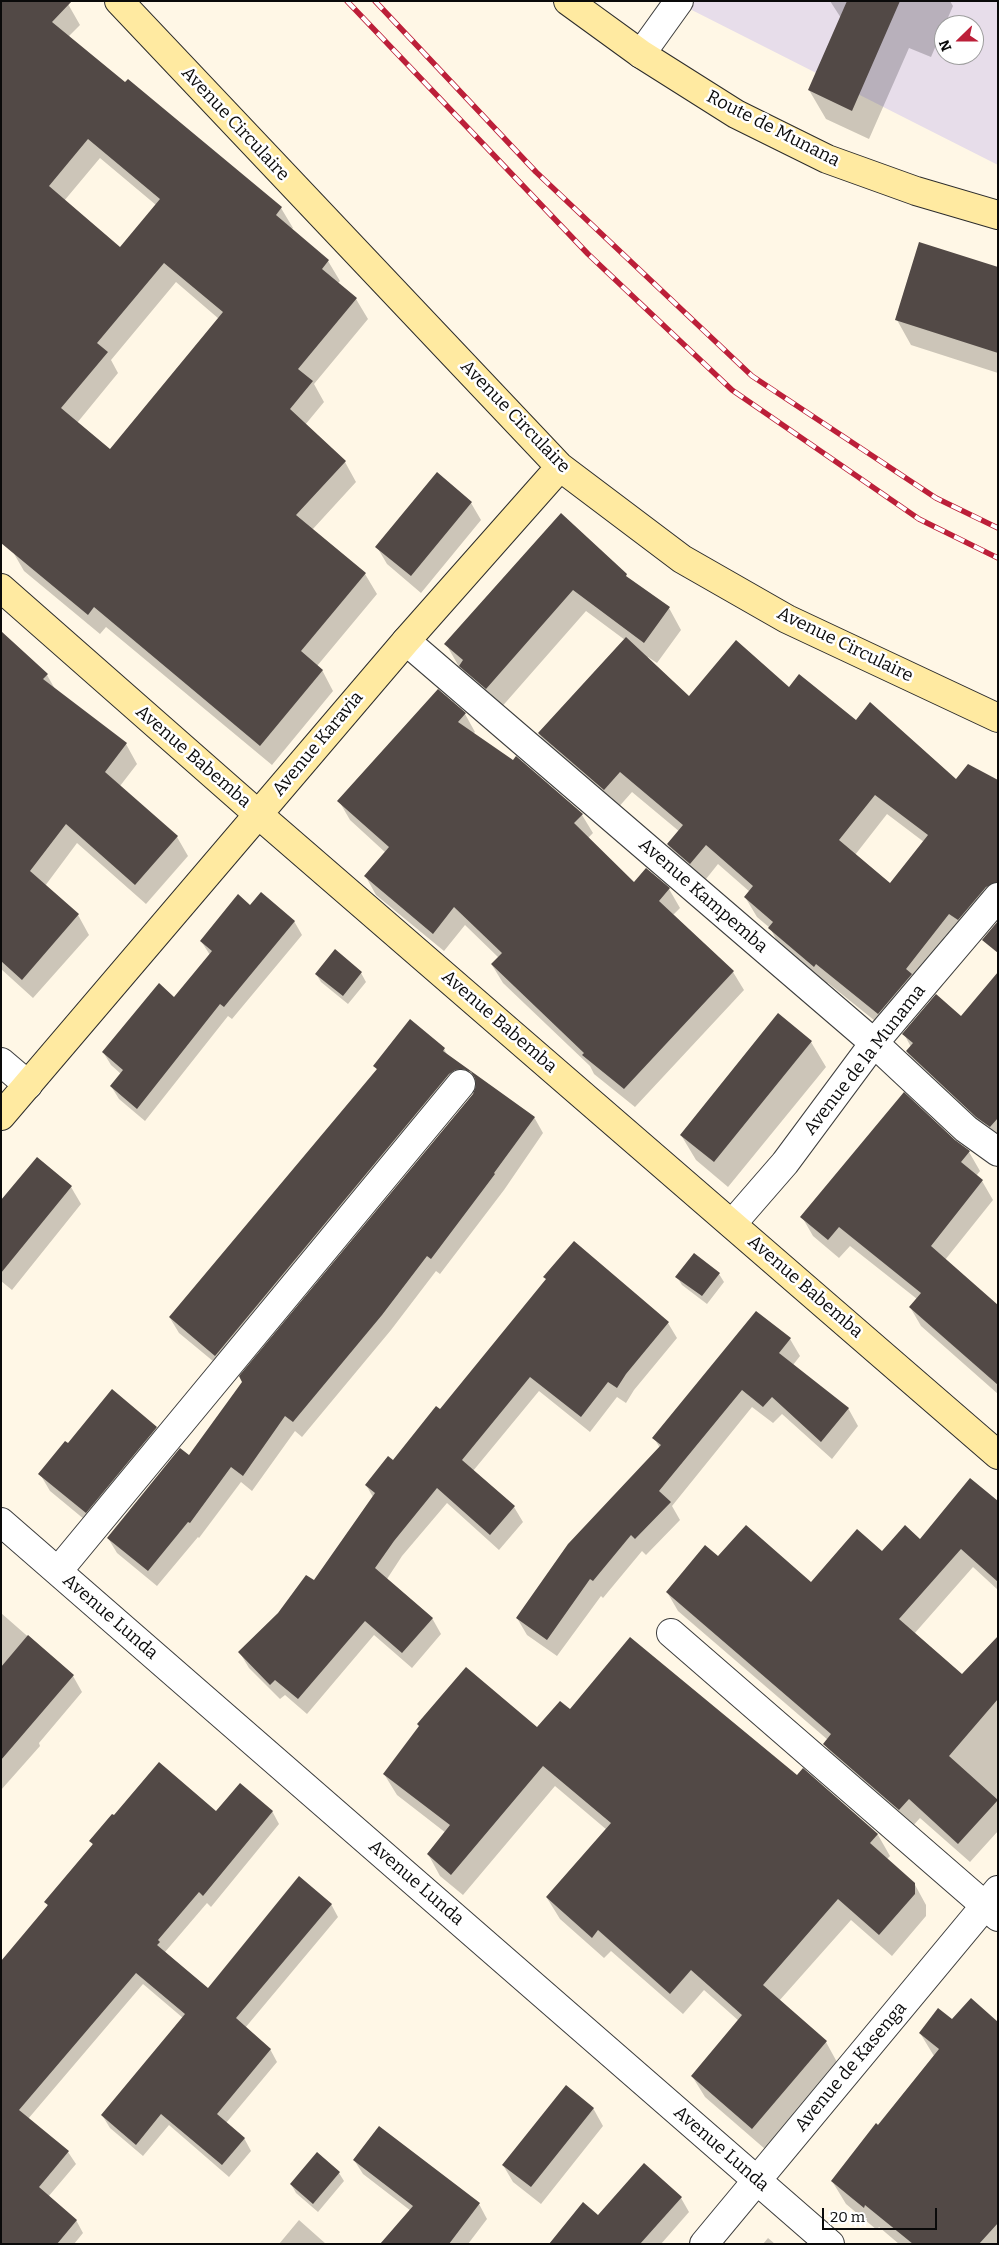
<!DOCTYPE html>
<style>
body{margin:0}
#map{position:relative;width:999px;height:2245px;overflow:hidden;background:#fff7e6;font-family:Bitter,serif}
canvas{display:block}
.frame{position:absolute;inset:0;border:2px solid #0a0a0a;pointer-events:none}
.north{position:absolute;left:934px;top:15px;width:50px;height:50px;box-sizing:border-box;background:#fff;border:1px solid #9d9d9d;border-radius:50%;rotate:248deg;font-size:14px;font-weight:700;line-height:20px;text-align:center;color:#0a0a0a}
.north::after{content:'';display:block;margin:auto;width:18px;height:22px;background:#bc1f39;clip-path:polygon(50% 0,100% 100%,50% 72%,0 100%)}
.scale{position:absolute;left:822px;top:2208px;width:115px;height:22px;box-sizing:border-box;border:2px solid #0a0a0a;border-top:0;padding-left:6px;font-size:15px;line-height:18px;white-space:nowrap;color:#0a0a0a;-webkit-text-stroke:4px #fff;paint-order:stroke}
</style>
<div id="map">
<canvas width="999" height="2245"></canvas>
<div class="frame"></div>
<div class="north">N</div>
<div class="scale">20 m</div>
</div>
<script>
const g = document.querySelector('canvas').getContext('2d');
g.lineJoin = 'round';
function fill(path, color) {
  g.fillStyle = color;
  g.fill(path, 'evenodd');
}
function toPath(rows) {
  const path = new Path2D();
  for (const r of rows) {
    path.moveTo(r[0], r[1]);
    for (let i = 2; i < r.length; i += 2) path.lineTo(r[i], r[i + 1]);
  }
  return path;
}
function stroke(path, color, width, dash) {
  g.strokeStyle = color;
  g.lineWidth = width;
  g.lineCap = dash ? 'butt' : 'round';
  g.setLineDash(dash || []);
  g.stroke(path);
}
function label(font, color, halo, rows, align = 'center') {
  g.font = font + ' Bitter,serif';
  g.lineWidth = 5;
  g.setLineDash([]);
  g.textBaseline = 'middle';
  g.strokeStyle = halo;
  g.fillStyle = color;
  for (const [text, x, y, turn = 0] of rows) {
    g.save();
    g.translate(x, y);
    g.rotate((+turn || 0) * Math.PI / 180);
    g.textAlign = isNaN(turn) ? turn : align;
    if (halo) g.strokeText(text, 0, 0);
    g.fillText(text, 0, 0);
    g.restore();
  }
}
fill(toPath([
 [674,1,998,1,998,165],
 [944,25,974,25,974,55,944,55]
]), '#e7ddea');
fill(toPath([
 [1,1,68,4,80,25,68,37,281,208,293,228,291,230,328,261,340,281,337,284,356,299,368,319,314,384,324,402,305,425,345,462,356,482,312,530,365,574,377,594,317,666,322,670,333,691,272,765,106,627,100,634,24,571,13,552],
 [100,158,156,205,121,249,64,201],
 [176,282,219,319,110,451,77,423,118,373,111,360],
 [830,1,950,1,953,6,931,57,909,48,869,139,826,119,809,90,841,18],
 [998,268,998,373,911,345,897,320],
 [437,474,471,503,481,520,421,593,387,564,377,547],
 [561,515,628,579,669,608,681,630,657,663,648,657,647,658,689,698,790,688,856,722,957,781,998,781,998,893,890,1033,828,983,826,986,781,948,770,928,757,917,745,897,750,892,718,864,702,884,680,864,668,845,680,832,632,792,616,810,551,753,539,734,625,640,586,611,499,710,472,687,458,665,446,644],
 [887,814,924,842,890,885,855,855],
 [1,633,47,675,55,689,126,744,137,764,120,786,177,837,188,856,146,904,77,843,45,886,78,915,89,935,33,998,1,969],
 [465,714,475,732,473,734,582,815,593,833,588,838,634,884,669,889,680,908,673,915,733,972,744,990,635,1107,594,1074,590,1066,503,983,492,965,499,958,465,925,444,951,376,895,366,877,386,853,350,820,339,801],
 [294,921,302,935,232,1019,228,1016,145,1121,119,1099,111,1086,121,1074,111,1065,103,1052,175,998,210,955,201,941],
 [361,973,366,982,348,1004,321,982,316,974],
 [998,974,998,1143,919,1071,907,1052,911,1047,904,1034,961,1018],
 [778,1015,811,1042,826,1067,728,1187,696,1160,681,1135],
 [410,1020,444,1049,448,1056,534,1117,543,1133,504,1190,440,1274,436,1271,391,1330,302,1437,295,1431,252,1491,241,1482,199,1538,198,1537,157,1586,117,1553,108,1538,189,1457,474,1094,478,1086,473,1084,225,1371,179,1333,170,1318,377,1070,375,1066],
 [955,1141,969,1152,980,1171,976,1176,982,1181,993,1200,945,1260,998,1306,998,1394,921,1326,910,1307,917,1299,850,1246,839,1258,813,1236,802,1217],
 [37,1158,71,1187,81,1204,12,1290,1,1281,1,1219],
 [574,1243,668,1323,677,1338,634,1390,626,1403,617,1397,590,1432,539,1391,473,1471,514,1507,523,1522,499,1550,447,1503,402,1556,387,1579,432,1618,441,1634,412,1668,374,1635,307,1714,285,1695,280,1699,249,1668,240,1653,314,1582,373,1497,366,1485,393,1462,440,1411,547,1280,545,1277],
 [719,1274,724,1282,707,1304,682,1285,677,1277],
 [790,1339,800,1356,793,1365,848,1408,858,1426,832,1459,782,1414,773,1423,752,1407,672,1506,680,1520,646,1555,642,1551,603,1598,601,1596,557,1656,527,1635,517,1618,660,1448,654,1438],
 [156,1428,166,1446,96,1529,50,1491,40,1474,68,1445],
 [998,1502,998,1590,973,1567,914,1634,962,1676,998,1638,998,1831,970,1862,920,1818,910,1829,835,1763,825,1744,828,1740,678,1611,667,1592,718,1558,811,1583,883,1553,920,1541],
 [1,1613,73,1676,82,1692,39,1743,40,1746,1,1790],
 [570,1711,798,1776,803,1770,878,1835,890,1856,887,1859,914,1883,926,1905,926,1916,892,1956,851,1920,779,2001,826,2042,838,2064,765,2149,705,2097,692,2076,739,2021,704,1990,683,2014,611,1951,604,1958,560,1919,547,1898,607,1830,555,1786,463,1895,440,1876,428,1854,446,1833,397,1795,384,1774,537,1729],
 [272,1811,279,1824,211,1907,207,1903,165,1952,208,1990,331,1904,338,1917,245,2028,270,2049,277,2062,226,2123,244,2138,251,2151,229,2177,169,2125,143,2156,110,2128,102,2115,183,2018,143,1984,28,2119,68,2152,76,2164,48,2197,76,2220,83,2233,74,2244,3,2244,1,1963,48,1907,46,1902,93,1846,91,1841,216,1813],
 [998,2023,998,2244,899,2244,879,2227,877,2230,846,2204,832,2181,934,2056,920,2033],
 [593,2108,603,2126,541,2204,513,2182,503,2165],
 [354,2160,479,2204,487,2219,468,2244,382,2244,411,2211,363,2174],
 [339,2173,344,2181,318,2212,296,2193,291,2184],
 [681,2198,689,2212,661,2244,553,2244,599,2216],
 [299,2220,326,2244,279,2244],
 [768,2238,775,2244,763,2244]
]), '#0003');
fill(toPath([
 [1,1,72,1,52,22,125,82,128,79,282,207,276,215,329,260,322,269,357,298,298,369,313,381,290,409,346,461,296,515,366,573,301,651,323,670,260,746,94,607,88,615,1,543],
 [88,139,160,199,120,247,49,186],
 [164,263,223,312,110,449,61,408,108,352,97,343],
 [847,1,900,1,852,111,808,90],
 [919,242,998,267,998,353,895,320],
 [437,472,472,502,411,576,375,547],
 [561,513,627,574,626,576,670,607,644,643,573,590,486,689,459,666,463,660,444,644],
 [1,631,48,674,43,679,127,743,105,772,178,836,135,885,66,824,30,871,79,914,22,980,1,961],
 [626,637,689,696,736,640,789,687,799,674,856,720,870,702,956,779,968,764,998,780,998,882,986,887,958,920,949,914,906,969,912,974,878,1014,816,964,814,967,768,928,773,922,744,897,753,886,706,845,690,864,667,844,683,825,620,772,604,790,538,733],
 [875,795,928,835,890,883,839,840],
 [438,689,466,713,458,722,513,760,516,756,583,814,574,823,634,882,646,868,670,888,659,901,734,971,624,1089,582,1055,584,1053,491,964,502,953,454,907,433,934,364,876,389,847,337,801],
 [261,892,295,921,224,1007,220,1004,137,1109,110,1086,123,1070,102,1052,159,983,174,997,212,951,200,941,238,894,250,905],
 [998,921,998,953,982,940],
 [335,949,362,972,343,996,315,974],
 [998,972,998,1118,990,1127,976,1117,906,1051,913,1043,902,1034,936,994,961,1016],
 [778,1013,812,1041,714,1162,680,1135],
 [410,1019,445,1048,443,1051,535,1117,494,1173,495,1174,431,1259,427,1256,382,1315,293,1422,285,1416,243,1476,231,1467,190,1523,188,1522,148,1571,107,1538,180,1448,189,1455,242,1382,239,1376,473,1094,476,1086,475,1078,471,1072,463,1069,455,1070,449,1074,215,1356,169,1317,377,1069,373,1066],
 [904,1092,955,1140,970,1151,961,1162,983,1180,931,1246,998,1305,998,1385,909,1307,921,1293,839,1227,828,1240,800,1217],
 [37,1157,72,1186,1,1273,1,1200],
 [574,1241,669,1322,626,1374,617,1388,608,1382,581,1417,530,1377,462,1460,515,1506,490,1535,437,1488,394,1541,375,1568,433,1618,402,1653,365,1621,298,1699,275,1680,270,1685,238,1652,278,1613,306,1575,314,1580,375,1493,365,1485,388,1456,393,1460,436,1406,440,1409,546,1279,543,1277],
 [694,1253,720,1273,702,1296,675,1277],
 [756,1311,791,1338,779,1353,849,1408,821,1442,772,1397,763,1407,742,1390,659,1491,671,1502,635,1539,631,1535,593,1581,590,1579,547,1640,516,1618,568,1544,661,1445,652,1438],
 [112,1389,157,1427,86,1513,38,1474,65,1441,68,1443],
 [970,1478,998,1501,998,1582,961,1549,899,1619,962,1674,998,1636,998,1699,949,1756,998,1800,958,1844,909,1799,899,1810,823,1744,831,1734,666,1592,705,1545,718,1556,746,1525,811,1582,857,1529,882,1551,905,1525,920,1539],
 [28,1635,74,1675,1,1760,1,1667],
 [630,1637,797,1775,803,1768,878,1834,870,1843,915,1883,915,1894,879,1935,838,1899,763,1985,827,2041,752,2129,691,2076,742,2015,691,1970,670,1994,598,1930,592,1938,546,1897,611,1823,543,1766,451,1875,427,1854,450,1825,383,1774,419,1726,417,1724,466,1667,537,1727,560,1701,570,1709],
 [159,1762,216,1811,240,1783,273,1811,203,1896,199,1892,158,1940,160,1942,157,1945,208,1988,299,1876,332,1904,236,2018,271,2049,217,2114,245,2138,222,2165,161,2114,136,2145,101,2115,185,2014,136,1973,19,2110,69,2151,39,2187,77,2220,57,2244,1,2244,1,1961,48,1905,44,1902,93,1844,89,1841,112,1814,114,1815],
 [971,1998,998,2022,998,2223,979,2244,913,2244,865,2205,864,2208,831,2181,876,2123,878,2125,939,2049,919,2033,938,2008,952,2019],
 [566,2085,594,2108,531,2187,502,2165],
 [379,2126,480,2203,449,2244,380,2244,413,2206,353,2160],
 [317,2152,340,2172,313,2204,290,2184],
 [644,2163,682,2197,640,2244,549,2244,583,2202,598,2215]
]), '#524946');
const street = toPath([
 [641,54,679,1],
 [406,641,874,1043,966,1129,998,1152],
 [1,1062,28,1085],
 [732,1224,785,1163,874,1043,998,897],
 [1,1522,830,2244],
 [58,1571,461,1084],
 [671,1633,998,1917],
 [704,2244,998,1890]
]);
const secondary = toPath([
 [119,1,560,467,682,559,787,619,998,718],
 [568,1,641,54,736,114,827,159,916,191,998,215],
 [1,588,259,815,998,1455],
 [1,1116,406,641,560,467]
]);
stroke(street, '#3d3d3d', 30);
stroke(secondary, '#2c2c2c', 30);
stroke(street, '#fff', 28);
stroke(secondary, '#ffeaa1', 28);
const rail = toPath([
 [347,1,588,254,732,390,919,519,998,558],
 [375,1,536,172,752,376,936,498,998,528]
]);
stroke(rail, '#bc1f39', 5.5);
stroke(rail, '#fff', 4, [11]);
label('18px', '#0a0a0a', '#fff', [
 ["Avenue Circulaire",235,124,47],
 ["Route de Munana",773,129,27],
 ["Avenue Circulaire",515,417,46],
 ["Avenue Circulaire",845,645,26],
 ["Avenue Karavia",318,744,-50],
 ["Avenue Babemba",193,757,41],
 ["Avenue Kampemba",703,896,41],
 ["Avenue Babemba",499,1022,41],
 ["Avenue de la Munama",865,1060,-52],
 ["Avenue Babemba",805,1287,41],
 ["Avenue Lunda",110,1617,41],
 ["Avenue Lunda",416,1883,41],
 ["Avenue de Kasenga",851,2067,-50],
 ["Avenue Lunda",721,2149,41]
]);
</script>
